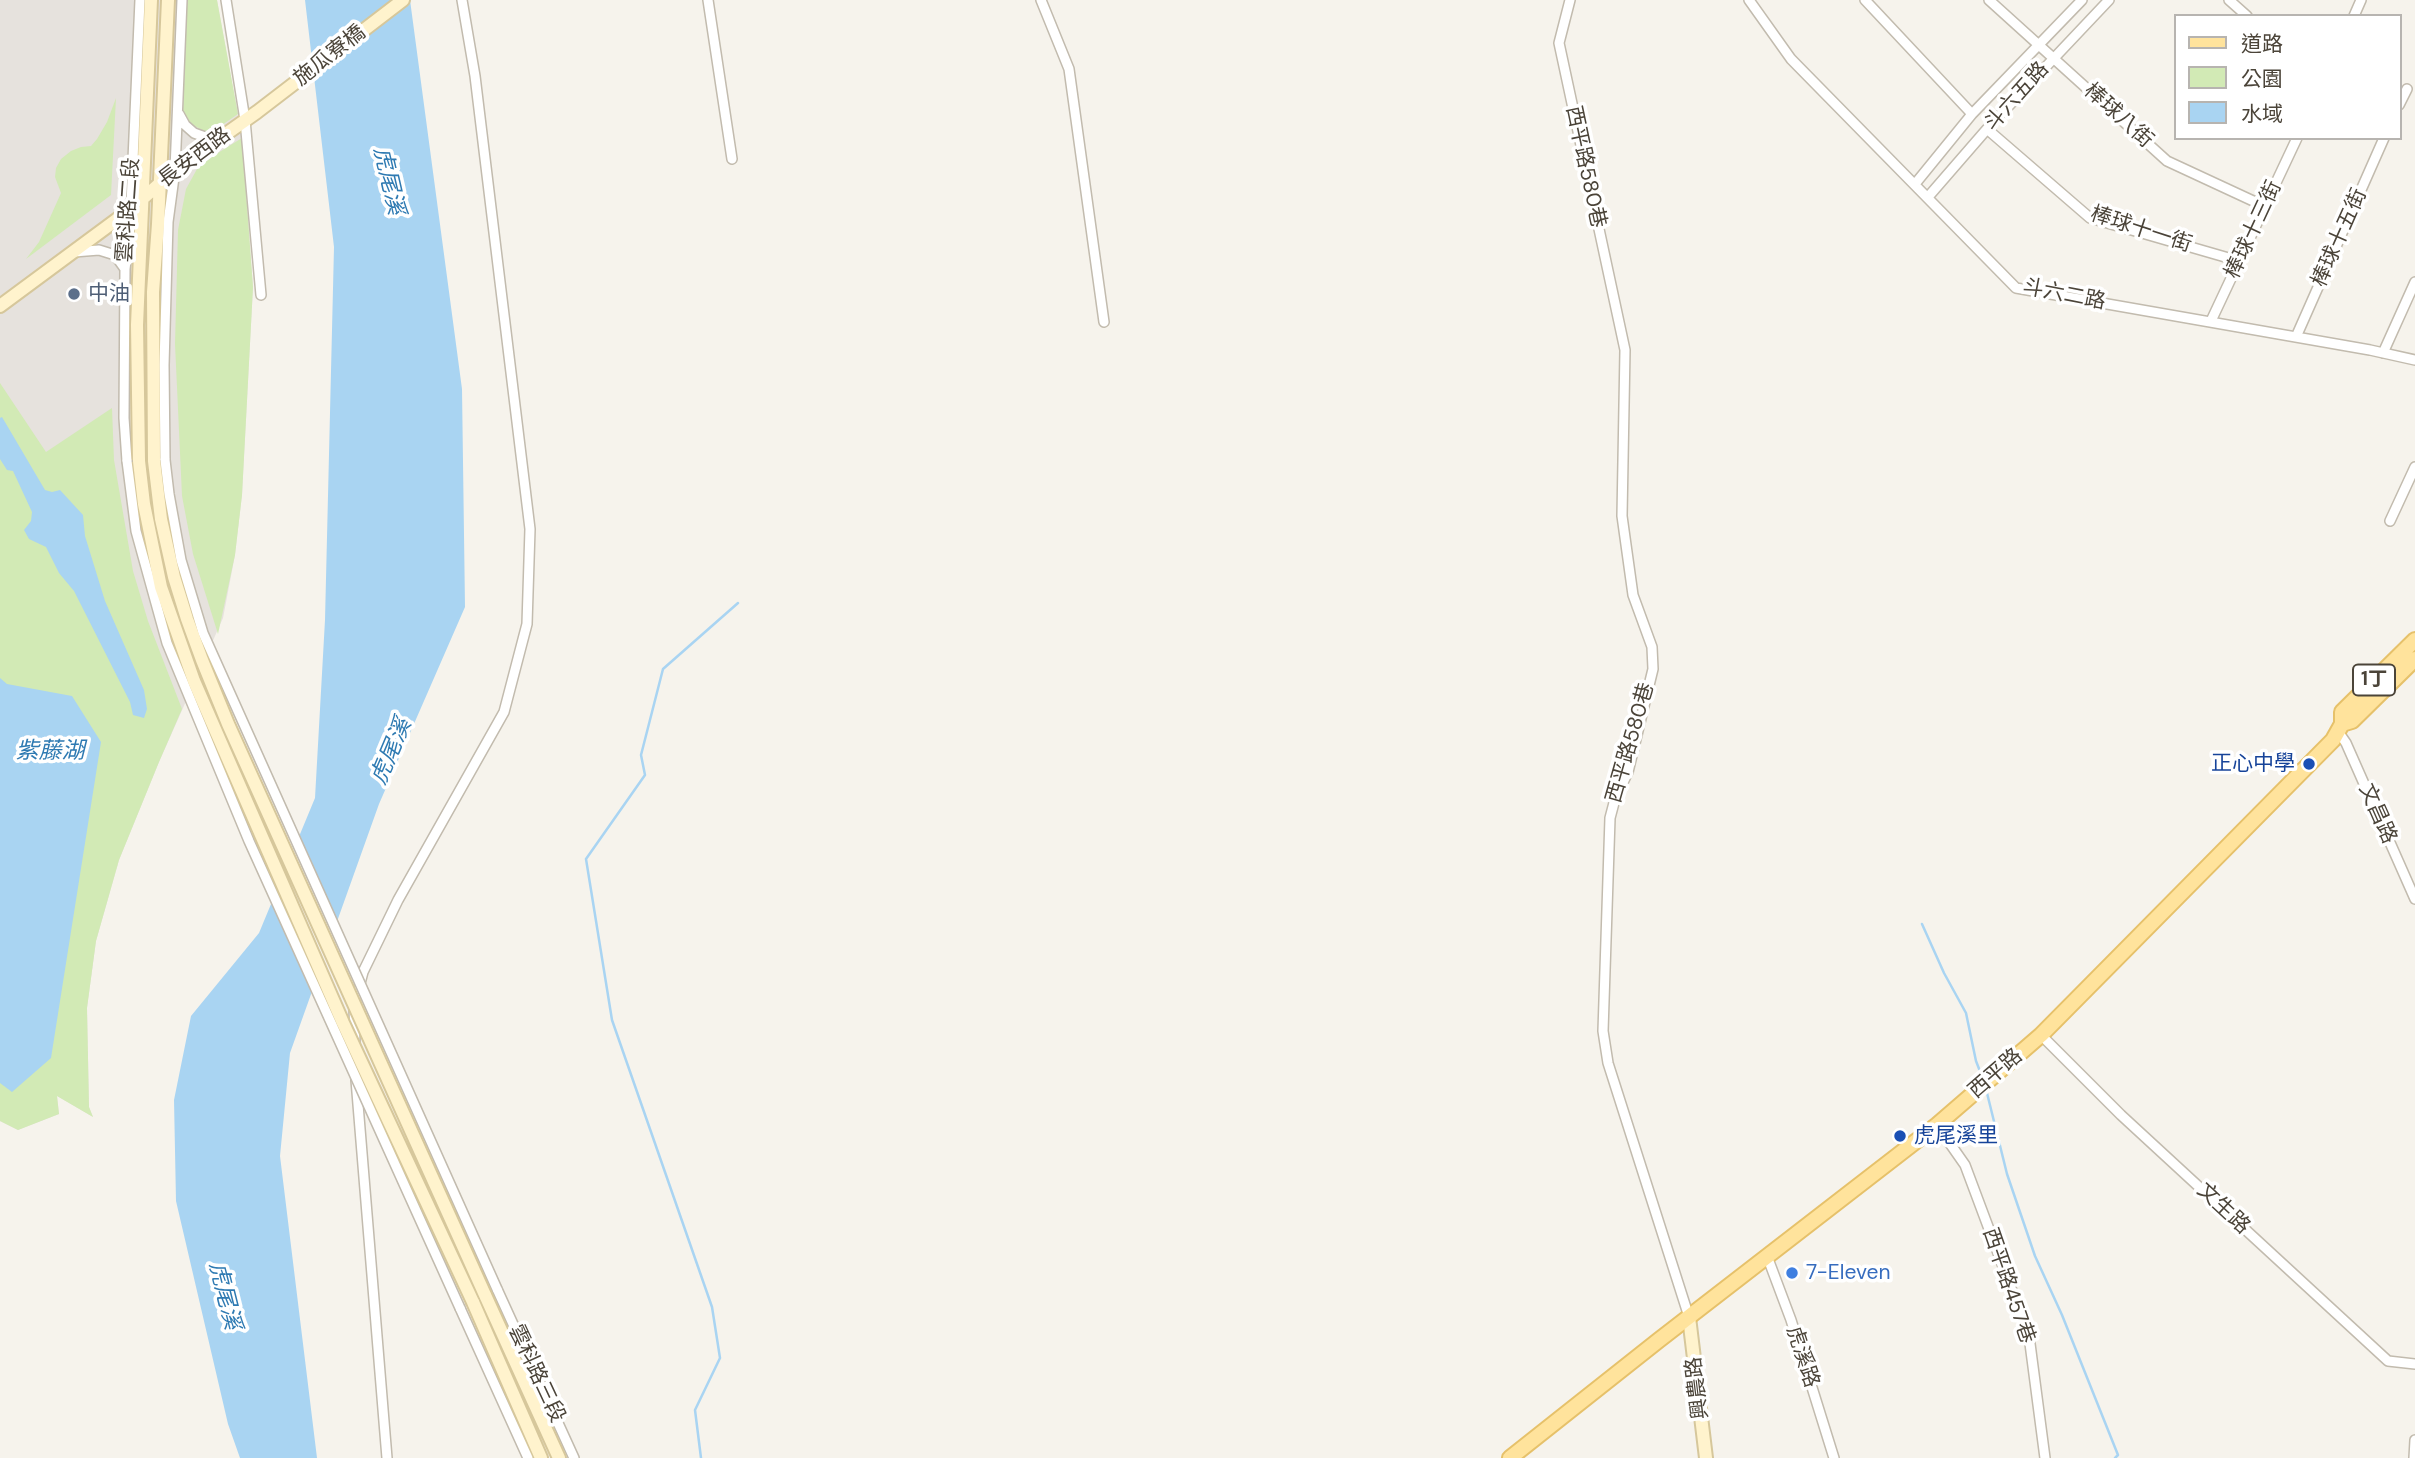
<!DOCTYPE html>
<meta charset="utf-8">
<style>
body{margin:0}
#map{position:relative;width:2415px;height:1458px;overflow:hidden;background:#f6f3ec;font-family:"DM Sans","Noto Sans TC",sans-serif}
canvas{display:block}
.legend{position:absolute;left:2174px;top:14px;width:228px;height:126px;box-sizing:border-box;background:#fff;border:2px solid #b7b4b0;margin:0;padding:9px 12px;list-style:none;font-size:21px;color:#4b4439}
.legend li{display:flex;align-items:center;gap:14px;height:35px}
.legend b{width:35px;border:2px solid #b7b4b0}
</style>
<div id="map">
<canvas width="2415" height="1458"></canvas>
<ul class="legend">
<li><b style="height:9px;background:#ffe39c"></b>道路</li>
<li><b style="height:19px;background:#d2eab5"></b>公園</li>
<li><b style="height:19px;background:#a9d4f2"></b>水域</li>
</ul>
</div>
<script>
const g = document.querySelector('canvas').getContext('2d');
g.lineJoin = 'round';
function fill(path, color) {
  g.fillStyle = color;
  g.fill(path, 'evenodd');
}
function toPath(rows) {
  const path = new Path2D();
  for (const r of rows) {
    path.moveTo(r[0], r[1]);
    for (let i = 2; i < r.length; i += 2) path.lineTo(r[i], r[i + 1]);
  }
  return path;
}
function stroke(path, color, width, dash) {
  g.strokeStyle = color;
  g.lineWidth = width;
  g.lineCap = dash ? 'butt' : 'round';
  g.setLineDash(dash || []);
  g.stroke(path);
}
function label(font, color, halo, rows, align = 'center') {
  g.font = font + ' "DM Sans","Noto Sans TC",sans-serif';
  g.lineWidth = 7;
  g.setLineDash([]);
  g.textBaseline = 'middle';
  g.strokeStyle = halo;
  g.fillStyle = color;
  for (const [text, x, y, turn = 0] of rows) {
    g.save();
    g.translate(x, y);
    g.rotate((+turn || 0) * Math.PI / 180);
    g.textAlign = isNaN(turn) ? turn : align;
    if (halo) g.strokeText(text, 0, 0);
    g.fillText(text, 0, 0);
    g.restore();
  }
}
fill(toPath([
 [0,0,217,0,242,138,253,287,242,495,235,555,223,618,159,762,119,860,96,941,87,1008,89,1107,93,1117,57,1096,59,1114,18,1130,0,1121]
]), '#e6e2dd');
fill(toPath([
 [187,0,217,0,238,114,209,134,191,124,183,110],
 [116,98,111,195,26,259,39,242,61,193,55,177,56,168,61,159,71,151,81,147,91,146,97,139,107,122],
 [242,138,253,287,242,495,235,555,218,634,193,554,182,496,175,344,178,230,186,189,197,169,213,156],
 [0,383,46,452,112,408,114,460,133,571,148,621,182,709,159,762,119,860,96,941,87,1008,89,1107,93,1117,57,1096,59,1114,18,1130,0,1121]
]), '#d2eab5');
fill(toPath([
 [305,0,410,0,462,389,465,607,379,804,290,1053,280,1156,317,1458,240,1458,228,1424,176,1201,174,1100,191,1016,259,933,315,798,325,620,334,247],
 [2,417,45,490,52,492,60,490,83,515,85,536,105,601,144,690,147,709,144,718,133,715,130,702,74,591,59,573,46,547,29,539,24,530,31,521,32,512,13,471,7,470,0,459,0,418],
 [0,678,7,684,72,696,101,742,51,1058,12,1092,0,1083]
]), '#a9d4f2');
fill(toPath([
 [296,835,339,928,314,998,269,898]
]), '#f6f3ec');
stroke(toPath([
 [1922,924,1944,973,1966,1013,1976,1061,1983,1079],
 [1986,1089,2007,1174,2035,1256,2062,1315,2118,1455,2115,1458],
 [701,1458,695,1410,720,1358,712,1307,612,1020,586,859,645,775,641,755,663,669,738,603]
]), '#a9d4f2', 2.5);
const street = toPath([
 [226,0,245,120,261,295],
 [708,0,732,159],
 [1041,0,1069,69,1104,322],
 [1570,0,1559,43,1625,350,1622,516,1633,595,1652,647,1653,669,1628,772,1615,799,1610,818,1603,1031,1608,1063,1689,1317],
 [1749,0,1791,59,2016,288,2370,350,2415,360],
 [1865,0,1972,114],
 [1989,0,2167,161,2264,206],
 [2229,0,2247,16],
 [2354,16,2361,0],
 [2399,105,2407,89],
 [179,114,185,125,194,133,216,141],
 [1987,129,2090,218,2239,261],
 [1915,184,1972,114,2082,0],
 [1928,197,1987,129,2109,0],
 [74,252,99,250,115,255,125,269],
 [2211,321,2297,138],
 [2296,337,2384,138],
 [2383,353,2415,282],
 [165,460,164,365,168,222,175,170,182,0],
 [127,461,124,418,125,269,130,228,140,0],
 [2390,521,2415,467],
 [2337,730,2346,743,2415,899],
 [2041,1035,2121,1115,2388,1361,2415,1364],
 [355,1045,354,1006,363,972,398,900,504,712,527,624,530,529,475,76,462,0],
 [356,1080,387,1458],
 [1937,1125,1965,1165,2029,1336,2045,1458],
 [1767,1256,1791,1320,1834,1458],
 [497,1289,574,1458],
 [460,1308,528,1458],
 [2414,1458,2415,1440]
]);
const secondary = toPath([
 [0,306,131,209,175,170,257,112,403,0],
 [139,461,137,325,151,0],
 [154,461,153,292,158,224,168,0],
 [485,1295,559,1458],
 [473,1302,541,1458],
 [1689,1317,1706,1458]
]);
const primary = toPath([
 [2342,724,2352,721,2415,659],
 [1510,1458,1659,1340,1937,1125,2041,1035,2333,740,2342,724,2342,712,2415,640]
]);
stroke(street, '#c2bbae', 12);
stroke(secondary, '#d6c79b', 16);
stroke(primary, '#e6c16a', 18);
stroke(street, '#fff', 9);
stroke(secondary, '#fff3cd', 12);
stroke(primary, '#ffe39c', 14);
const streetBridge = toPath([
 [165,460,169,494,181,560,203,633,497,1289],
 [127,461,136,531,167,643,249,841,460,1308]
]);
const secondaryBridge = toPath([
 [139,461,144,504,161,587,194,681,343,1023,473,1302],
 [154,461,161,519,174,577,187,619,202,660,228,724,485,1295]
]);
stroke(streetBridge, '#c2bbae', 12, []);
stroke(secondaryBridge, '#d6c79b', 16, []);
stroke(streetBridge, '#fff', 9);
stroke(secondaryBridge, '#fff3cd', 12);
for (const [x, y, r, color] of [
 [74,294,7,"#5c6f8a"],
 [2309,764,7,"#1a4fb4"],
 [1900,1136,7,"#1a4fb4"],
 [1792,1273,7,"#3f7fe0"]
]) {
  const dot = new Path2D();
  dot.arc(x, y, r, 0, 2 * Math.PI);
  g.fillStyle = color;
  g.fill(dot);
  stroke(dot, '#fff', 2.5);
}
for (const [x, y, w] of [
 [2374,680,42]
]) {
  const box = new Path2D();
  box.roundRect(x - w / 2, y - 15.5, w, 31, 5);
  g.fillStyle = '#fff';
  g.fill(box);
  stroke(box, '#4b4439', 2);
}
label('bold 19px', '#4b4439', null, [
 ["1丁",2374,680]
]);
label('21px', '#4b4439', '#fff', [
 ["施瓜寮橋",330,56,-38],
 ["斗六五路",2017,97,-48],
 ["棒球八街",2118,116,42],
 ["長安西路",195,158,-37],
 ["西平路580巷",1585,167,78],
 ["雲科路二段",129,210,-86],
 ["棒球十一街",2141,230,18],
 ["棒球十三街",2254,230,-65],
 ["棒球十五街",2340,238,-66],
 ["斗六二路",2064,295,11],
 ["西平路580巷",1631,743,-74],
 ["文昌路",2377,814,66],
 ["西平路",1996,1074,-41],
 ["文生路",2223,1209,43],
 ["西平路457巷",2008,1286,71],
 ["虎溪路",1802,1357,72],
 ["雲科路三段",536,1374,65],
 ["興農路",1698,1388,-97]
]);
label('21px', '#4e5e75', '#fff', [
 ["中油",88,294]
], 'left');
label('21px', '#164399', '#fff', [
 ["正心中學",2295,764],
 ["虎尾溪里",1914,1136,"left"]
], 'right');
label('21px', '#366cbe', '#fff', [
 ["7-Eleven",1806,1273]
], 'left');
label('italic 23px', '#2e7ab2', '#fff', [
 ["虎尾溪",388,181,77],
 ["紫藤湖",50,752],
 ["虎尾溪",392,752,-67],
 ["虎尾溪",224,1296,76]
]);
</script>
